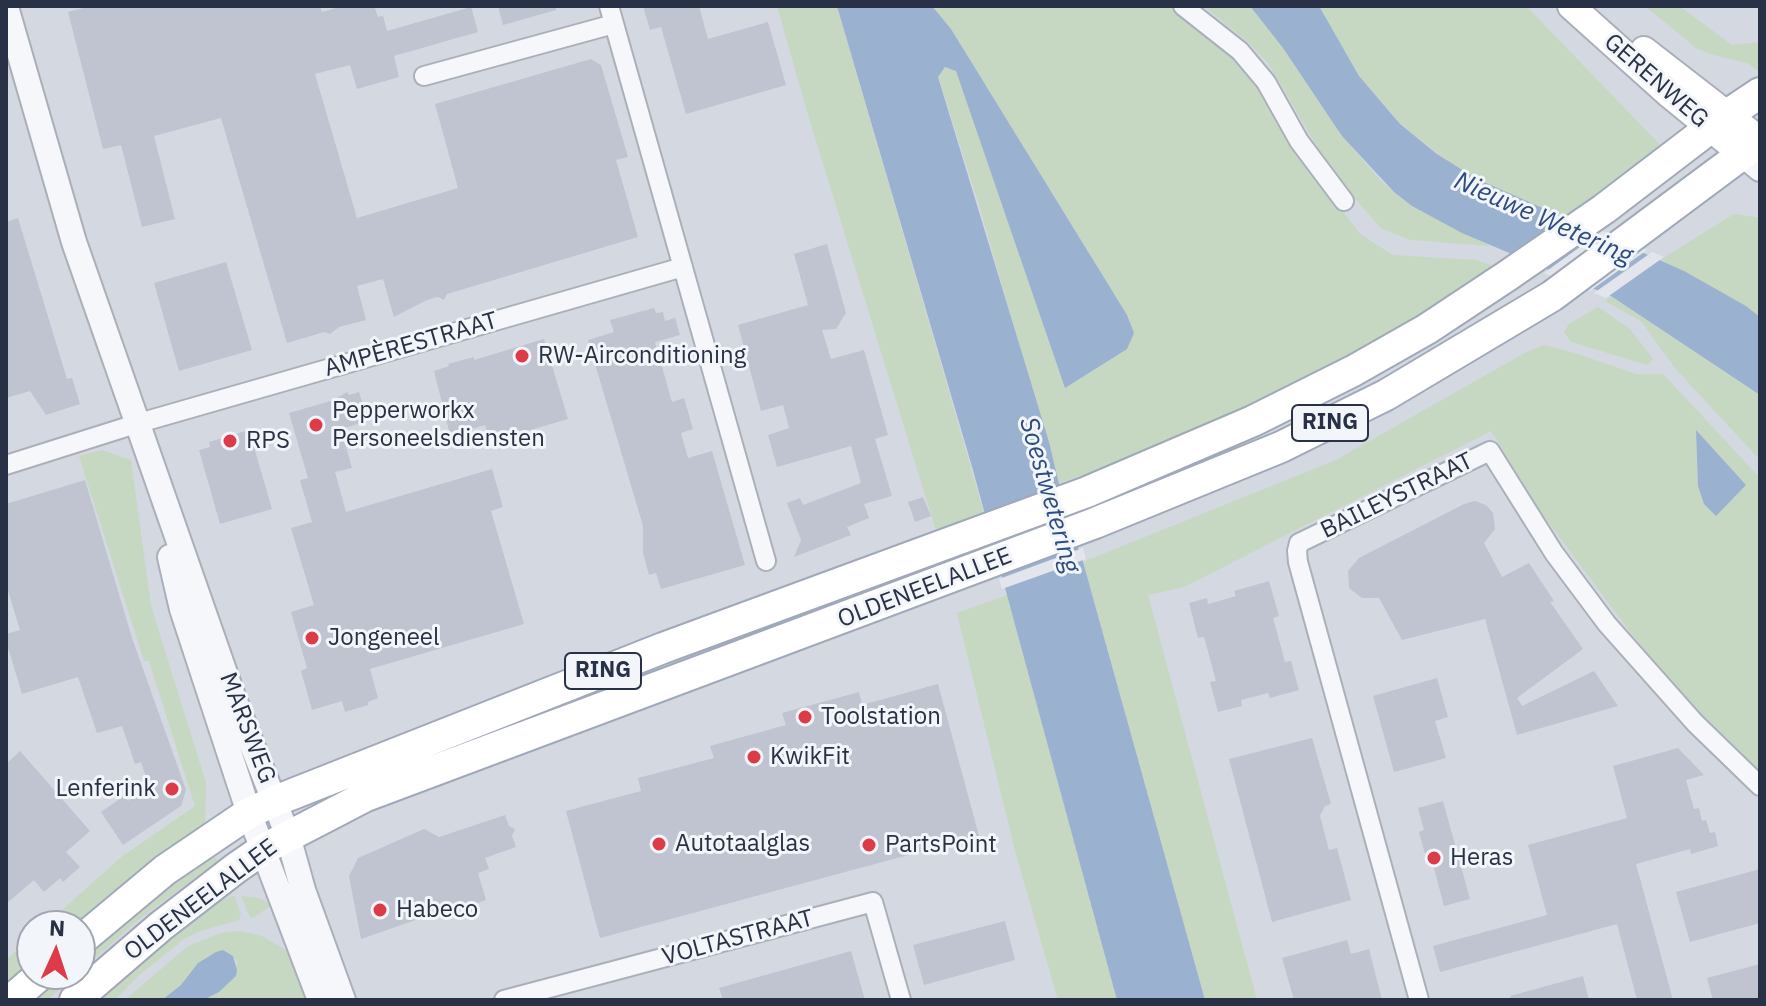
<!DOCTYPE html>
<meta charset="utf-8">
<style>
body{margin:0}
#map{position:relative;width:1766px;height:1006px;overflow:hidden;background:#e2e6ec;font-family:"IBM Plex Sans",sans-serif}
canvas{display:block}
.frame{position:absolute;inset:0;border:8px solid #283146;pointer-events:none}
.north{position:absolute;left:16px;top:910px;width:80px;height:80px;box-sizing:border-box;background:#f2f5f9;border:2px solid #a1a7b1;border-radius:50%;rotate:3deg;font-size:22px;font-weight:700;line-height:32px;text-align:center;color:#283146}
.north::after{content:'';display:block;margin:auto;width:28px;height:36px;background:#de3b49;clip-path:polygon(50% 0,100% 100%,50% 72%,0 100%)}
</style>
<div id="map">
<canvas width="1766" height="1006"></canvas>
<div class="frame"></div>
<div class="north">N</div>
</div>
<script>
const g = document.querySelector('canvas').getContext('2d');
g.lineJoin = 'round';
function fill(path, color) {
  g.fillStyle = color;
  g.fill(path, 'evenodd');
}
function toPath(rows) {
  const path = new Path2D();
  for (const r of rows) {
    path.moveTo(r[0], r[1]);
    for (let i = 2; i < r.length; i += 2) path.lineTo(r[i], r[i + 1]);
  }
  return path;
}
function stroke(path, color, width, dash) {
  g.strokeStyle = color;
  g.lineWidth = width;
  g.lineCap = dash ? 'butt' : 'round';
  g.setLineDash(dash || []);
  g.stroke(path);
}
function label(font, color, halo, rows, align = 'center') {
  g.font = font + ' "IBM Plex Sans",sans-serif';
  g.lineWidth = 6;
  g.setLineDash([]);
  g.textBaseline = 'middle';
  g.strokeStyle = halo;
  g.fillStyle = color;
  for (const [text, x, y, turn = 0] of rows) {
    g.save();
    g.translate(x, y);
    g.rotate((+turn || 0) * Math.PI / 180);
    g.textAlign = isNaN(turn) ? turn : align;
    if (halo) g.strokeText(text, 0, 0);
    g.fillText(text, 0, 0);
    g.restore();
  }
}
fill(toPath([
 [6,6,1760,6,1760,1000,6,1000],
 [32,926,80,926,80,974,32,974]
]), '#d4d8e1');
fill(toPath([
 [777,6,837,6,984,513,959,522,938,537,806,108],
 [932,6,1175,6,1210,32,1254,76,1316,176,1360,234,1393,255,1476,260,1491,265,1491,271,1469,289,1321,377,1094,478,1079,476,1059,483,979,205,938,76,945,66,956,70,1065,388,1127,349,1127,315,951,29],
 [1204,6,1250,6,1283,48,1342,136,1382,182,1412,206,1491,246,1410,240,1381,228,1346,188,1319,150,1268,63,1248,42],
 [1319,6,1526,6,1664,149,1564,220,1458,169,1400,124,1359,76],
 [1645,6,1679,6,1732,45,1760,42,1760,72,1747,63,1710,54,1696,48],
 [1734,214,1760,218,1760,317,1746,306,1660,260],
 [1611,296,1760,395,1760,460,1675,368,1641,321,1605,301],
 [1598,307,1630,329,1653,359,1648,365,1571,342,1564,332,1569,324],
 [1544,345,1575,353,1636,374,1663,374,1760,478,1760,772,1687,700,1630,632,1543,515,1491,431,1184,587,1148,595,1257,1000,1205,1000,1083,562,1336,460,1523,354],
 [1696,431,1746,485,1716,515,1704,504,1698,486],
 [102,450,131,460,151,606,206,783,205,828,76,926,44,926,120,858,195,806,149,661,144,661,79,456],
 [1007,595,1117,1000,1058,1000,1015,851,957,613],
 [212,848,217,861,142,917,80,971,80,954],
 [234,896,241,914,239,920,201,931,184,939,138,976,115,1000,99,1000,196,916,218,901],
 [241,896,259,898,272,905,251,919],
 [240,931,262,936,289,952,295,959,310,1000,237,998,234,1000,203,1000,219,992,236,976,237,961,233,956,223,950,205,958,181,985,162,1000,125,1000,188,946,221,933],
 [32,937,32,963,6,986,6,960],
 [57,974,77,974,48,1000,27,1000]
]), '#c6d7c2');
fill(toPath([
 [837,6,932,6,951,29,1127,315,1134,333,1127,349,1065,388,956,71,945,67,938,77,1049,442,1065,509,1083,562,1205,1000,1117,1000,973,470],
 [1250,6,1319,6,1359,76,1400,124,1437,154,1475,178,1684,271,1746,306,1760,317,1760,395,1611,296,1462,233,1412,206,1394,192,1342,136,1283,48],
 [1696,430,1746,485,1716,516,1704,504,1698,486],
 [223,950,233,956,237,970,236,976,219,992,203,1000,162,1000,181,985,198,963,216,952]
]), '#9ab1d0');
fill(toPath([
 [1602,231,1647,250,1590,291,1544,273],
 [1652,252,1664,257,1606,298,1594,293],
 [1083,548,1086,559,1002,589,999,579]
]), '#e2e6ec');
fill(toPath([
 [82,6,320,6,322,12,343,6,374,6,378,17,383,16,387,31,471,7,478,32,394,56,399,77,357,89,350,65,315,74,357,218,458,188,435,104,591,59,601,65,628,157,616,160,638,237,447,294,444,300,438,297,427,300,394,317,383,279,357,286,366,320,339,327,330,334,324,332,287,343,221,118,154,136,175,219,142,227,121,145,103,149,68,12,83,8],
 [498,6,556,6,556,10,503,25],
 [643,6,699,6,708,39,768,22,786,85,686,114,661,27,650,30],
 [18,218,67,379,72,378,80,404,46,415,30,391,6,398,6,222],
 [827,244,846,313,836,329,822,330,831,359,864,350,888,435,875,439,892,496,864,504,869,518,847,527,851,535,794,557,801,540,787,503,800,498,803,505,861,483,851,446,777,467,768,435,789,428,783,405,761,411,738,325,808,305,794,254],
 [226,262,252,350,179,371,154,283],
 [654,308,656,313,663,312,665,321,675,318,680,335,655,342,672,402,684,398,693,429,681,433,688,458,712,451,745,565,661,589,656,573,649,575,643,553,643,526,588,340,614,332,610,320],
 [544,339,568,419,499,439,497,433,488,435,485,425,450,435,434,371,449,366,448,364,474,357,474,360],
 [347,392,349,395,359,392,368,421,341,429,352,468,335,472,346,512,492,469,503,507,491,511,524,624,370,669,378,698,368,702,368,705,345,712,342,701,312,710,301,671,307,668,291,612,314,605,291,528,312,522,300,480,308,478,289,413,334,400],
 [249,430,272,509,220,524,199,450,210,447,209,442],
 [85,480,132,638,186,790,181,806,123,845,101,812,124,796,128,801,143,791,147,780,141,762,135,764,122,726,97,733,78,677,22,694,6,641,6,634,20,630,6,584,6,504],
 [923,497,931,516,915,522,908,502],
 [1475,501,1486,505,1493,513,1495,529,1484,543,1502,577,1529,563,1554,601,1550,602,1583,649,1517,698,1522,706,1594,671,1618,706,1517,735,1485,619,1402,640,1379,598,1362,598,1349,588,1348,571,1359,558,1464,504],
 [1269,581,1279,616,1273,618,1285,662,1291,661,1299,690,1270,698,1268,693,1241,700,1242,706,1218,712,1210,682,1216,681,1204,637,1198,638,1189,603,1207,598,1208,604,1236,596,1234,591],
 [1437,678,1448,717,1435,721,1446,758,1394,772,1373,696],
 [938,684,979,836,600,938,566,811,641,791,638,778,714,758,710,746,786,725,782,713,859,692,862,705],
 [1312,738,1331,804,1325,806,1320,816,1329,850,1337,848,1351,900,1272,922,1229,759],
 [1678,748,1704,775,1686,780,1694,809,1699,808,1702,821,1706,820,1710,833,1715,832,1718,846,1691,854,1690,849,1636,864,1673,1000,1637,1000,1617,924,1440,972,1433,946,1547,915,1528,845,1627,818,1613,766],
 [20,751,90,831,66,852,80,867,63,882,60,878,44,892,34,880,6,904,6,764],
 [1443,801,1470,899,1444,906,1433,864,1428,865,1419,832,1424,830,1418,808],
 [505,815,509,826,515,829,512,836,516,847,485,858,489,869,478,873,486,900,438,917,436,913,361,939,349,876,358,858,424,829,439,837],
 [1760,869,1760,923,1690,942,1676,892],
 [1005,921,1015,960,924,985,913,945],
 [1347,940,1351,954,1369,949,1382,1000,1294,1000,1282,958],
 [851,951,865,1000,723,1000,719,988],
 [1760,964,1760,1000,1713,1000,1707,978],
 [1583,976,1589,1000,1511,1000,1510,996]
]), '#bfc4d0');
const minor = toPath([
 [609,6,766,561],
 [1183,6,1240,51,1266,82,1299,141,1344,201],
 [424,76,614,24],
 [6,465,139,423,683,267],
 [504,1000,873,902,901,1000],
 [1419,1000,1298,562,1297,551,1299,543,1490,451,1554,553,1607,624,1695,723,1760,786]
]);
const tertiary = toPath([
 [6,7,74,242,234,699,288,836,303,890,343,1000],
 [1742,154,1760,169],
 [170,557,182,609,249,813,320,1000]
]);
const secondary = toPath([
 [1571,6,1670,95,1742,154],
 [1644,50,1760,140]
]);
const primary = toPath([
 [80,941,165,870,249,813,275,801,663,648,1087,492,1253,421,1353,371,1427,329,1507,276,1604,209,1727,115,1760,93],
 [11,1000,41,974],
 [75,1000,161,926,236,868,262,850,366,796,1095,523,1281,447,1386,395,1552,296,1760,141]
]);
stroke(minor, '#aab0ba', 22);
stroke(tertiary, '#aab0ba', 28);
stroke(secondary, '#aab0ba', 30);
stroke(primary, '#a0a9b9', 34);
stroke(minor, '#f6f7fa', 18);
stroke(tertiary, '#f6f7fa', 24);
stroke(secondary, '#fff', 26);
stroke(primary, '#fff', 30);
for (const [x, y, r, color] of [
 [522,356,8,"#de3b49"],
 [316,425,8,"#de3b49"],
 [230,441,8,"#de3b49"],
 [312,638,8,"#de3b49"],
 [805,717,8,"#de3b49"],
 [754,757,8,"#de3b49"],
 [172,789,8,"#de3b49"],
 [659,844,8,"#de3b49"],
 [869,845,8,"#de3b49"],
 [1434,858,8,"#de3b49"],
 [380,910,8,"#de3b49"]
]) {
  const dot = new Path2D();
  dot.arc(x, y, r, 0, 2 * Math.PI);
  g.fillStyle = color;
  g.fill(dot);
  stroke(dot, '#f2f5f9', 3);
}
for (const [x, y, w] of [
 [1330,423,76],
 [603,671,76]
]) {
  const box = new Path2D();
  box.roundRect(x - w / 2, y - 18, w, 36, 6);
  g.fillStyle = '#f2f5f9';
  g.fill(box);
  stroke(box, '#283146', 2);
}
label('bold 22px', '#283146', null, [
 ["RING",1330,423],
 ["RING",603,671]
]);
label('24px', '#283146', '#f2f5f9', [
 ["GERENWEG",1656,81,41],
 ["AMPÈRESTRAAT",411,345,-16],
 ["BAILEYSTRAAT",1397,496,-26],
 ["OLDENEELALLEE",925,588,-21],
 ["MARSWEG",247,728,69],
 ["OLDENEELALLEE",201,900,-37],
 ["VOLTASTRAAT",738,938,-15]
]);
label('24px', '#283146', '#f2f5f9', [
 ["RW-Airconditioning",538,356],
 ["Pepperworkx",332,411],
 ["Personeelsdiensten",332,439],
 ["RPS",246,441],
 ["Jongeneel",328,638],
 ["Toolstation",821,717],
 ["KwikFit",770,757],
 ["Lenferink",156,789,"right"],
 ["Autotaalglas",675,844],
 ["PartsPoint",885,845],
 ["Heras",1450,858],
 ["Habeco",396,910]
], 'left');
label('italic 26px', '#2d4d80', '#f2f5f9', [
 ["Nieuwe Wetering",1543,219,24],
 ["Soestwetering",1049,495,74]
]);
</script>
